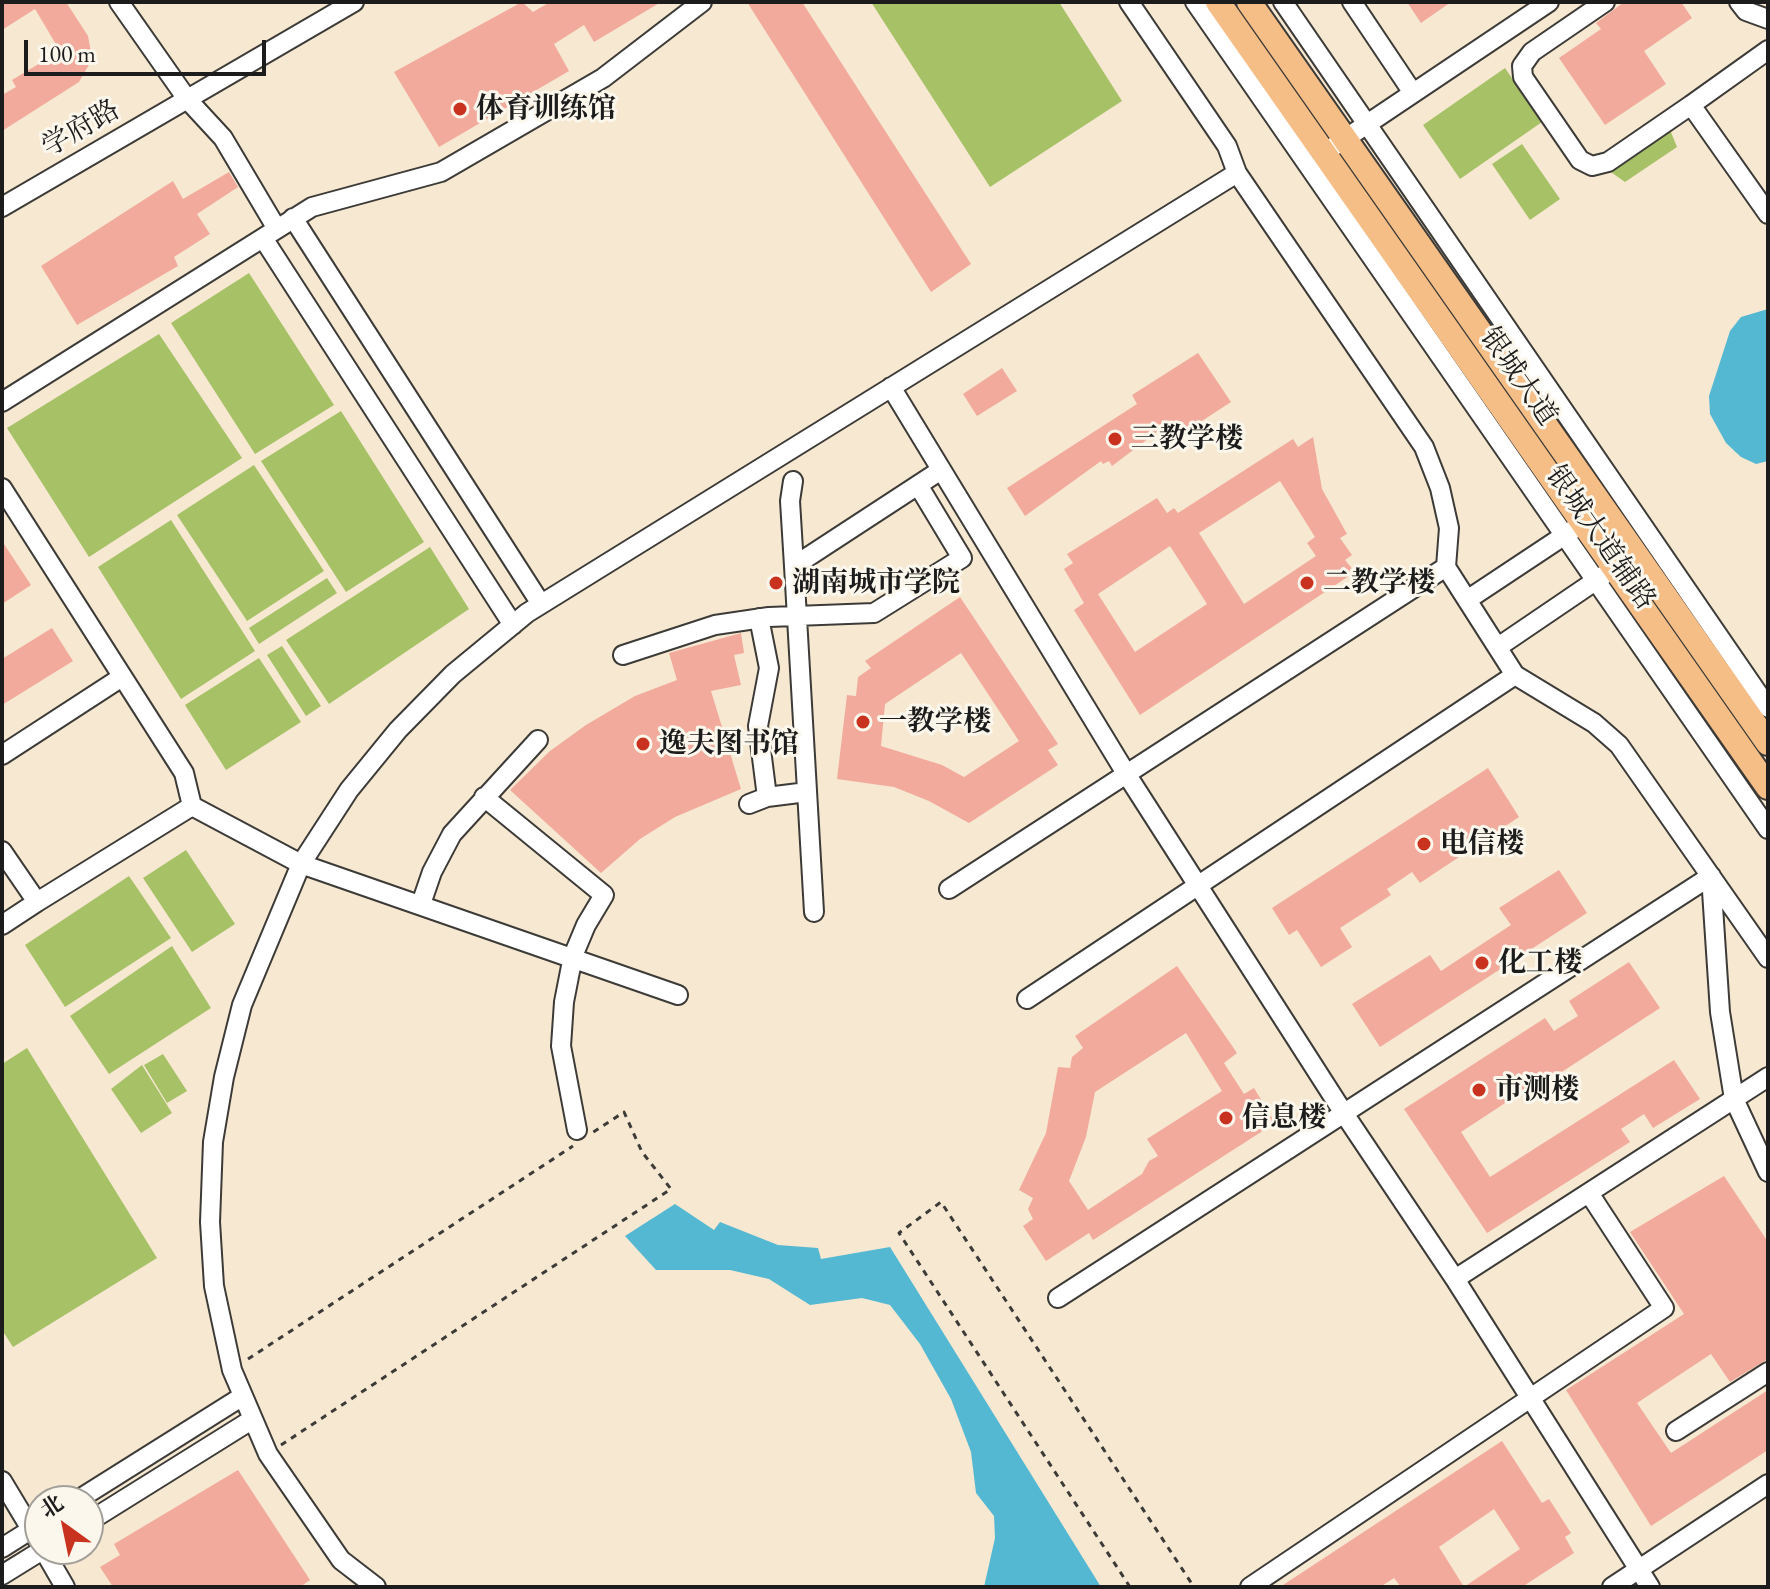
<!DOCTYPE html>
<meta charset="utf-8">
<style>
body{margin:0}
#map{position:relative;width:1770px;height:1589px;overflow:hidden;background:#f7e8d2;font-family:"EB Garamond","Noto Serif SC",serif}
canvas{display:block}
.frame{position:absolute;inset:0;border:4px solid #1c1c1c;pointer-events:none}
.north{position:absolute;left:24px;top:1485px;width:80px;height:80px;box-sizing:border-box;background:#fbf7ec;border:2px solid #a29f99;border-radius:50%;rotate:327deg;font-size:22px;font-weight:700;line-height:32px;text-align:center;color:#1c1c1c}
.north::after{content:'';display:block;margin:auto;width:28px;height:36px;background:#c8321e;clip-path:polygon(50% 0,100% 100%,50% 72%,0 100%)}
.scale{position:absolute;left:24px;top:40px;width:242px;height:36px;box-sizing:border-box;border:4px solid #1c1c1c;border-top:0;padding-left:10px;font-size:24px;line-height:28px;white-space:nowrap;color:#1c1c1c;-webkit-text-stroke:6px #fbf7ec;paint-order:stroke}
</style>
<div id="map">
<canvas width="1770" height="1589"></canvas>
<div class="frame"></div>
<div class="north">北</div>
<div class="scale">100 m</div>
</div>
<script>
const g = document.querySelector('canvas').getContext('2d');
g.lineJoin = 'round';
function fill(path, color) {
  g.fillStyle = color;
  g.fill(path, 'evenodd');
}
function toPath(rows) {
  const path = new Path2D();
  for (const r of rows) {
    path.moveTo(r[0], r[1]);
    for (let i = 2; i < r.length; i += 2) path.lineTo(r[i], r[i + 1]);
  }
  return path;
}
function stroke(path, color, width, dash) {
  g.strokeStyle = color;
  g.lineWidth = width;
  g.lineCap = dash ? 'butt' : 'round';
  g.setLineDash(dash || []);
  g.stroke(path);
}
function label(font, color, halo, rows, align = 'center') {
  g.font = font + ' "EB Garamond","Noto Serif SC",serif';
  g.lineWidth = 6;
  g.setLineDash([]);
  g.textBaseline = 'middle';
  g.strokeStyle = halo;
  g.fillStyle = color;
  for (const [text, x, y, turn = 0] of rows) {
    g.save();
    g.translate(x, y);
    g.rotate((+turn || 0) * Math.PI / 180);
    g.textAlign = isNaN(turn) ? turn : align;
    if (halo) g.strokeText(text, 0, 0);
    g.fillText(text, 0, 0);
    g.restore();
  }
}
fill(toPath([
 [871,2,1059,2,1122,101,990,187],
 [1505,68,1542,122,1460,179,1423,125],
 [1668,125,1677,147,1625,182,1605,168],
 [1522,144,1560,199,1530,220,1492,164],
 [249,273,334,405,255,454,171,323],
 [159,334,242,458,89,557,7,428],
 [341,411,424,542,346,592,261,461],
 [254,465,324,571,247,621,177,515],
 [171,520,255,651,181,699,98,567],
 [430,547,469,609,329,704,286,640],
 [327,578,337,593,259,644,249,628],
 [282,646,321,706,306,716,267,655],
 [259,658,301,722,226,770,185,705],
 [186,850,235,924,192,952,143,878],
 [129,876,171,938,65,1007,25,945],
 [172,946,211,1008,109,1074,70,1016],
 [27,1048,157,1258,13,1347,2,1330,2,1064],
 [163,1054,187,1091,167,1103,144,1065],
 [142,1065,172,1113,141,1133,111,1089]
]), '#a7c167');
fill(toPath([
 [1768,309,1768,461,1756,464,1741,457,1726,443,1710,414,1709,396,1730,331,1741,317],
 [675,1204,714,1230,720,1222,778,1245,818,1248,821,1259,890,1247,1101,1587,984,1587,995,1538,994,1516,976,1493,971,1452,951,1399,920,1344,890,1305,862,1298,810,1305,769,1279,730,1270,656,1270,625,1236]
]), '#54b8d3');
fill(toPath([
 [2,2,66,2,88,36,91,52,90,63,79,82,2,131,2,95,16,87,12,80,60,51,35,9,2,30],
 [522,2,533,12,550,2,661,2,594,42,584,25,554,44,569,71,439,147,394,72],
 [747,2,802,2,971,264,931,292],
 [1407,2,1451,2,1421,23],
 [1624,2,1681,2,1692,18,1644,51,1666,84,1605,125,1559,58,1601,29,1596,23],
 [229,172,238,187,197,214,210,234,174,257,178,266,77,325,41,266,173,181,183,199],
 [1198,353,1231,402,1165,445,1157,432,1112,466,1109,461,1103,464,1101,461,1025,516,1007,488,1137,404,1132,395],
 [1002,368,1017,391,977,416,963,394],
 [1313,437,1322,489,1347,534,1340,538,1352,555,1345,560,1355,572,1140,715,1074,610,1084,603,1064,569,1073,563,1067,554,1157,498,1167,513,1174,508,1178,513,1293,439,1298,447],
 [1280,481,1315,537,1307,543,1316,556,1244,604,1199,533],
 [1170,546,1207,604,1135,652,1098,594],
 [2,541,31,585,2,604],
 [960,597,1058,744,1048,750,1058,765,969,823,929,801,894,787,837,779,847,695,856,696,858,677,871,668,865,661],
 [961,653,1019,741,964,777,942,765,881,746,885,704],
 [52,628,73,661,2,705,2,659],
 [741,633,744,653,734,655,741,685,711,691,741,789,675,817,640,839,601,873,510,790,550,751,586,725,635,696,677,680,669,653],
 [1488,768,1519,817,1420,883,1412,872,1387,889,1391,895,1340,928,1352,947,1321,967,1297,930,1289,935,1272,908],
 [1559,870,1587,913,1380,1047,1352,1004,1430,955,1441,971,1511,925,1499,908],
 [1629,962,1660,1008,1554,1077,1551,1073,1461,1132,1490,1177,1674,1060,1700,1099,1653,1128,1644,1114,1621,1129,1630,1142,1487,1233,1404,1109,1545,1018,1554,1031,1578,1016,1569,1001],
 [1177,966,1237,1053,1224,1063,1244,1094,1254,1088,1275,1123,1093,1240,1089,1233,1046,1261,1023,1226,1033,1219,1028,1209,1033,1198,1019,1190,1046,1133,1058,1067,1070,1068,1072,1057,1083,1048,1075,1036],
 [1186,1033,1222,1091,1147,1139,1158,1156,1149,1161,1142,1174,1088,1210,1069,1181,1086,1137,1095,1092],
 [1724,1176,1768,1242,1768,1359,1730,1382,1711,1354,1637,1403,1671,1453,1768,1390,1768,1450,1651,1526,1566,1390,1684,1314,1630,1232],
 [1502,1441,1542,1503,1549,1499,1571,1533,1565,1537,1574,1553,1522,1587,1401,1587,1394,1578,1380,1587,1280,1587],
 [1494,1509,1520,1549,1464,1587,1439,1547],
 [238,1470,310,1580,300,1587,113,1587,100,1567,120,1555,114,1544]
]), '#f1aa9b');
const minor = toPath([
 [119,2,187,99,223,138,277,229],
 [1129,2,1227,146,1237,173,1424,447,1440,488,1449,528,1446,567,1515,675,1594,723,1619,745,1768,958],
 [1195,2,1768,829],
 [1283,2,1768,708],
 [1352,2,1413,93],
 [1605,2,1532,52,1522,66,1523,77,1580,160,1592,166,1608,162,1691,105],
 [1739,2,1746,11,1768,19],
 [1768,50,1691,105,1768,214],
 [1324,153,1549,2],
 [2,207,354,2],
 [293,218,541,604],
 [263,238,513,625],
 [891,387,1127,775,1343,1112,1455,1279],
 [2,402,312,207,441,172,603,78,702,2],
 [793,481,790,501,794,566],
 [2,488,184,773,192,806],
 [1467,600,1574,529],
 [759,618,769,668,758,726,767,797],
 [1498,647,1604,575],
 [623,655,715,625,769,617,874,613,962,558,918,485],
 [2,755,122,677],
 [484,797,604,895,586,925,573,956,564,1002,561,1046,577,1130],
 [749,804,767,797,807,792],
 [2,851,37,902,2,925],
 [949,889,1446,567],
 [37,902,192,806,301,864,678,995],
 [421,904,432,872,452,834,538,740],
 [814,912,794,566,941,470],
 [1027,999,1515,675],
 [1058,1298,1711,876,1720,1012,1734,1099,1768,1172],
 [1676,1431,1768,1372],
 [2,1481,40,1544],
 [76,1501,243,1396],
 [88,1522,253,1419],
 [2,1548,40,1524],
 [43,1549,65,1587],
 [2,1575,44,1549],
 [376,1587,341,1560,268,1454,232,1370,214,1286,210,1222,213,1142,224,1077,242,1005,301,864,349,790,398,730,453,674,527,613,1237,173],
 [1250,1587,1664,1308,1589,1193],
 [1612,1587,1768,1484],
 [1650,1587,1455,1279,1768,1077]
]);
const major = toPath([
 [1218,2,1768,787],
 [1249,2,1768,743]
]);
stroke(minor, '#3d3b37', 22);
stroke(major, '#3d3b37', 28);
stroke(toPath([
 [248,1359,573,1146],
 [281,1445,671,1189,642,1152,624,1112,592,1133],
 [1130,1587,899,1233,941,1202,1194,1587]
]), '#3d3b37', 3, [6, 6]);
stroke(minor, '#fff', 18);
stroke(major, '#f6be87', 24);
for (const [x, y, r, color] of [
 [460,109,8,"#c8321e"],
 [1115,439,8,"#c8321e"],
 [776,583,8,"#c8321e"],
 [1307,583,8,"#c8321e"],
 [863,722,8,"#c8321e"],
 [643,744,8,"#c8321e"],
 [1424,844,8,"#c8321e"],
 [1482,963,8,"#c8321e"],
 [1479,1090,8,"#c8321e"],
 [1226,1118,8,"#c8321e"]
]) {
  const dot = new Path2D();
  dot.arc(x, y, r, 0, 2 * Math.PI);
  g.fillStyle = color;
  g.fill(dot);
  stroke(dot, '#fbf7ec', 3);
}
label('bold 28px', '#1c1c1c', '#fbf7ec', [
 ["体育训练馆",476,109],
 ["三教学楼",1131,439],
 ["湖南城市学院",792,583],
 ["二教学楼",1323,583],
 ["一教学楼",879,722],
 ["逸夫图书馆",659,744],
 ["电信楼",1440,844],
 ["化工楼",1498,963],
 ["市测楼",1495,1090],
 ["信息楼",1242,1118]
], 'left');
label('28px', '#1c1c1c', '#fbf7ec', [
 ["学府路",81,129,-30],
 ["银城大道",1518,377,55],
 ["银城大道辅路",1600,538,55]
]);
</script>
